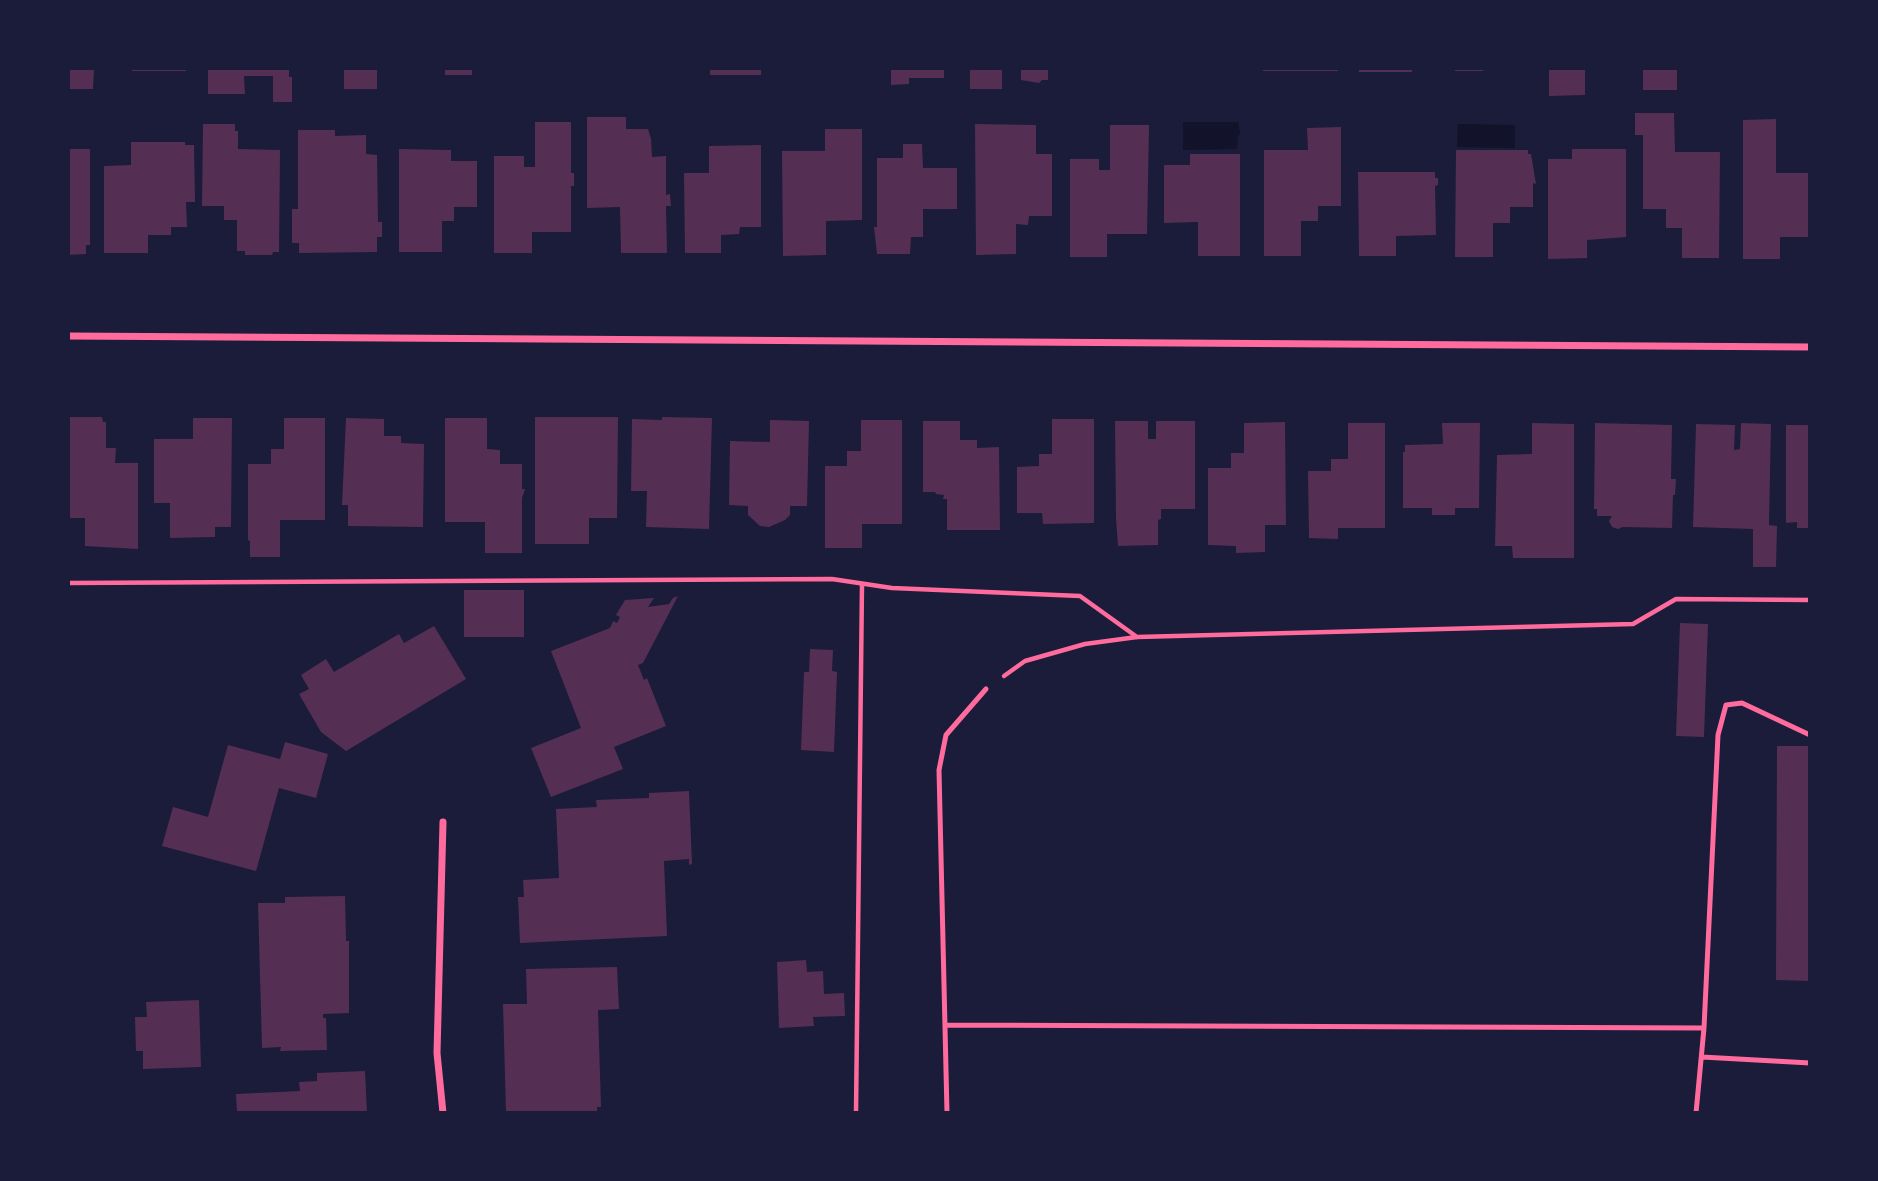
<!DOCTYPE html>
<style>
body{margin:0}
#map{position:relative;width:1878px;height:1181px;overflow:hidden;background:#1b1b3a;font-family:Literata,serif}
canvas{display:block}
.frame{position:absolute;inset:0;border:70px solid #1b1b3a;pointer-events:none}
</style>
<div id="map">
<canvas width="1878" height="1181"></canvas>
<div class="frame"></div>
</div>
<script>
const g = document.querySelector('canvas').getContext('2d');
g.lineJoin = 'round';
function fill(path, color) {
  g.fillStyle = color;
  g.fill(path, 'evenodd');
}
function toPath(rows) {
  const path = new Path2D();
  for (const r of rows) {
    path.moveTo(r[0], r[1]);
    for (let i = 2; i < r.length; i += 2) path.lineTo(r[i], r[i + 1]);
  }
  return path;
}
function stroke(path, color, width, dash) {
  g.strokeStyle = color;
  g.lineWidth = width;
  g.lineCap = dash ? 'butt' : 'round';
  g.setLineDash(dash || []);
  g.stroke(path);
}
fill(toPath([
 [1183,122,1238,122,1240,133,1238,137,1237,149,1183,150],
 [1458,124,1515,125,1515,148,1457,147]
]), '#12122b');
fill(toPath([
 [68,68,94,68,93,89,68,89],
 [132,68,186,68,186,71,132,71],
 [208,68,289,68,289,77,292,77,292,102,273,102,273,76,244,76,245,94,208,94],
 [344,68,377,68,377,89,344,89],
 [445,68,472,68,472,75,445,75],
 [710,68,761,68,761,75,710,75],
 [891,68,944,68,944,78,909,78,909,84,891,85],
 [970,68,1002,68,1002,89,970,89],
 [1021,68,1048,68,1048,80,1042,80,1039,83,1021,80],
 [1263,68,1338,68,1338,71,1263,71],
 [1359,68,1412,68,1412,72,1359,72],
 [1455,68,1483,68,1483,71,1455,71],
 [1549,68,1585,68,1585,95,1549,96],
 [1643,68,1677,68,1677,90,1643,90],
 [1635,113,1674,113,1675,152,1720,152,1719,258,1682,258,1682,228,1666,228,1666,209,1643,209,1643,135,1635,135],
 [587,117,626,117,626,129,648,129,651,139,652,157,666,156,666,195,670,194,671,206,666,206,667,253,621,253,620,207,587,208],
 [1776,119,1776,173,1810,173,1810,237,1780,237,1780,259,1743,259,1743,120],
 [535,122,571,122,571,173,574,173,574,186,571,186,571,232,532,232,532,253,494,253,494,156,524,156,524,167,535,167],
 [203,124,235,124,235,131,238,131,238,149,280,150,279,252,273,252,272,255,245,255,245,251,237,251,237,220,224,220,224,206,202,206],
 [975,124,1036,125,1036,154,1052,154,1052,216,1029,216,1028,225,1016,224,1016,254,976,255],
 [1110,125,1149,125,1147,234,1107,234,1107,257,1070,257,1070,159,1099,159,1099,170,1110,170],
 [1341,127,1341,206,1318,206,1318,221,1301,221,1301,256,1264,256,1264,150,1308,150,1307,128],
 [825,129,862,129,862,220,826,221,826,255,783,256,782,151,825,151],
 [298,130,335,130,335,136,366,135,366,154,377,155,378,222,382,222,382,237,377,237,377,252,299,253,299,243,292,243,292,209,298,209],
 [131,142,185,142,185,145,194,145,195,202,186,202,187,227,171,227,171,235,148,235,148,253,104,253,104,166,131,165],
 [903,144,922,144,923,168,957,168,957,209,923,209,923,237,911,237,910,254,877,254,874,227,877,227,877,158,903,158],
 [761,145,761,227,740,227,739,234,721,235,721,253,685,253,684,173,709,173,709,146],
 [68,149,90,149,90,245,86,245,86,254,68,255],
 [399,149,451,150,451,161,477,161,477,207,454,207,454,221,442,221,442,252,399,252],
 [1572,149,1626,149,1626,237,1587,240,1587,258,1548,259,1548,159,1572,159],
 [1456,150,1528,150,1528,154,1531,154,1536,184,1533,183,1533,207,1510,207,1510,223,1493,223,1493,257,1455,257],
 [1190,154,1240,154,1240,256,1198,256,1198,222,1164,223,1164,165,1190,165],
 [1358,172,1435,172,1435,178,1438,178,1438,185,1435,186,1436,235,1396,236,1396,256,1359,256],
 [68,417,102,417,103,422,106,422,106,448,116,448,115,463,138,463,138,549,85,546,85,518,68,518],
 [535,417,618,417,617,518,589,518,589,544,535,544],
 [662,417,712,418,709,529,646,527,647,491,631,491,632,419,662,420],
 [193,418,232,418,231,527,215,527,215,537,170,538,170,503,154,503,154,439,193,439],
 [284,418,325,418,325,520,280,520,280,557,250,557,250,541,248,540,248,464,271,464,271,449,284,449],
 [346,418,384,419,384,436,401,436,401,443,424,444,423,527,348,526,348,505,342,505],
 [445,418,487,418,487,449,500,450,500,464,522,464,522,489,525,489,522,498,522,553,485,553,485,522,445,522],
 [1052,419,1094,419,1094,523,1043,524,1042,513,1017,513,1017,467,1039,466,1039,454,1052,454],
 [770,420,809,421,807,506,790,506,790,515,785,520,769,527,760,526,748,515,748,506,729,505,730,441,770,442],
 [861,420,902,420,902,524,862,524,862,548,825,548,825,466,847,466,847,451,861,451],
 [923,421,960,421,960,440,977,440,977,448,999,447,1000,530,947,530,947,499,943,499,944,495,936,494,935,492,923,492],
 [1115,421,1148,421,1148,439,1156,439,1156,421,1195,421,1195,509,1161,509,1161,519,1158,520,1158,545,1118,546,1116,518],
 [1285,422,1286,525,1265,525,1265,552,1236,553,1236,546,1208,545,1208,468,1231,468,1231,453,1244,453,1244,423],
 [1348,423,1385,423,1385,528,1338,528,1338,539,1309,538,1308,471,1331,471,1331,459,1348,459],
 [1442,423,1480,423,1479,508,1455,508,1455,515,1432,515,1432,508,1403,508,1403,452,1405,452,1405,445,1443,444],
 [1532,423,1574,424,1574,558,1513,558,1512,546,1495,546,1497,455,1532,454],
 [1595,423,1672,425,1671,479,1676,479,1675,495,1673,495,1672,528,1623,527,1618,529,1612,527,1609,521,1612,516,1597,516,1597,509,1594,509],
 [1741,423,1771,424,1769,525,1777,526,1776,567,1753,567,1753,529,1693,527,1696,424,1735,425,1734,450,1740,449],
 [1786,425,1810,425,1810,528,1797,528,1797,522,1786,523],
 [464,590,524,590,524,637,464,637],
 [678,596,643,663,638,665,644,680,647,678,666,726,614,747,623,769,551,797,531,748,581,728,551,651,610,628,613,621,617,623,620,617,616,615,625,600,654,598,648,607,669,604,673,598],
 [1680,623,1708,624,1704,737,1676,736],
 [434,626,466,679,346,751,321,732,299,694,309,689,301,675,326,659,334,672,399,634,404,643],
 [810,649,833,650,832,671,837,672,834,752,801,750,804,672,809,672],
 [285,742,328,754,316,798,279,788,256,871,162,846,173,807,208,817,228,745,280,759],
 [1777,746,1810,746,1810,981,1776,980],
 [689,791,692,864,689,865,689,859,664,861,667,936,520,943,518,897,524,897,523,880,559,878,556,809,597,807,596,800,649,798,649,793],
 [345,896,346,941,349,941,349,1013,323,1014,323,1018,326,1018,327,1050,280,1051,281,1047,262,1048,258,903,285,903,285,897],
 [806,960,807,972,823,971,824,994,844,993,845,1016,813,1017,814,1026,779,1028,777,962],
 [617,967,619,1009,598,1010,601,1107,597,1107,597,1113,506,1113,503,1004,527,1004,526,969],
 [199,1000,201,1067,143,1069,143,1051,136,1051,135,1017,147,1017,146,1002],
 [365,1071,367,1113,237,1113,236,1094,300,1091,299,1082,317,1081,317,1073]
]), '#542f53');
stroke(toPath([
 [68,583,832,579,892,588,1080,596,1137,637],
 [1004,676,1025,661,1085,644,1137,637,1633,624,1676,599,1810,600],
 [856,1113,862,584]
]), '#ff6b9d', 4.5);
stroke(toPath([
 [946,1025,1704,1028],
 [1702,1057,1810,1063],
 [947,1113,939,770,946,735,986,689],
 [1696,1113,1704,1028,1718,735,1726,705,1742,703,1810,735]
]), '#ff6b9d', 5);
stroke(toPath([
 [68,336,1810,347],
 [443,1113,437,1053,443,822]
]), '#ff6b9d', 7);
</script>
